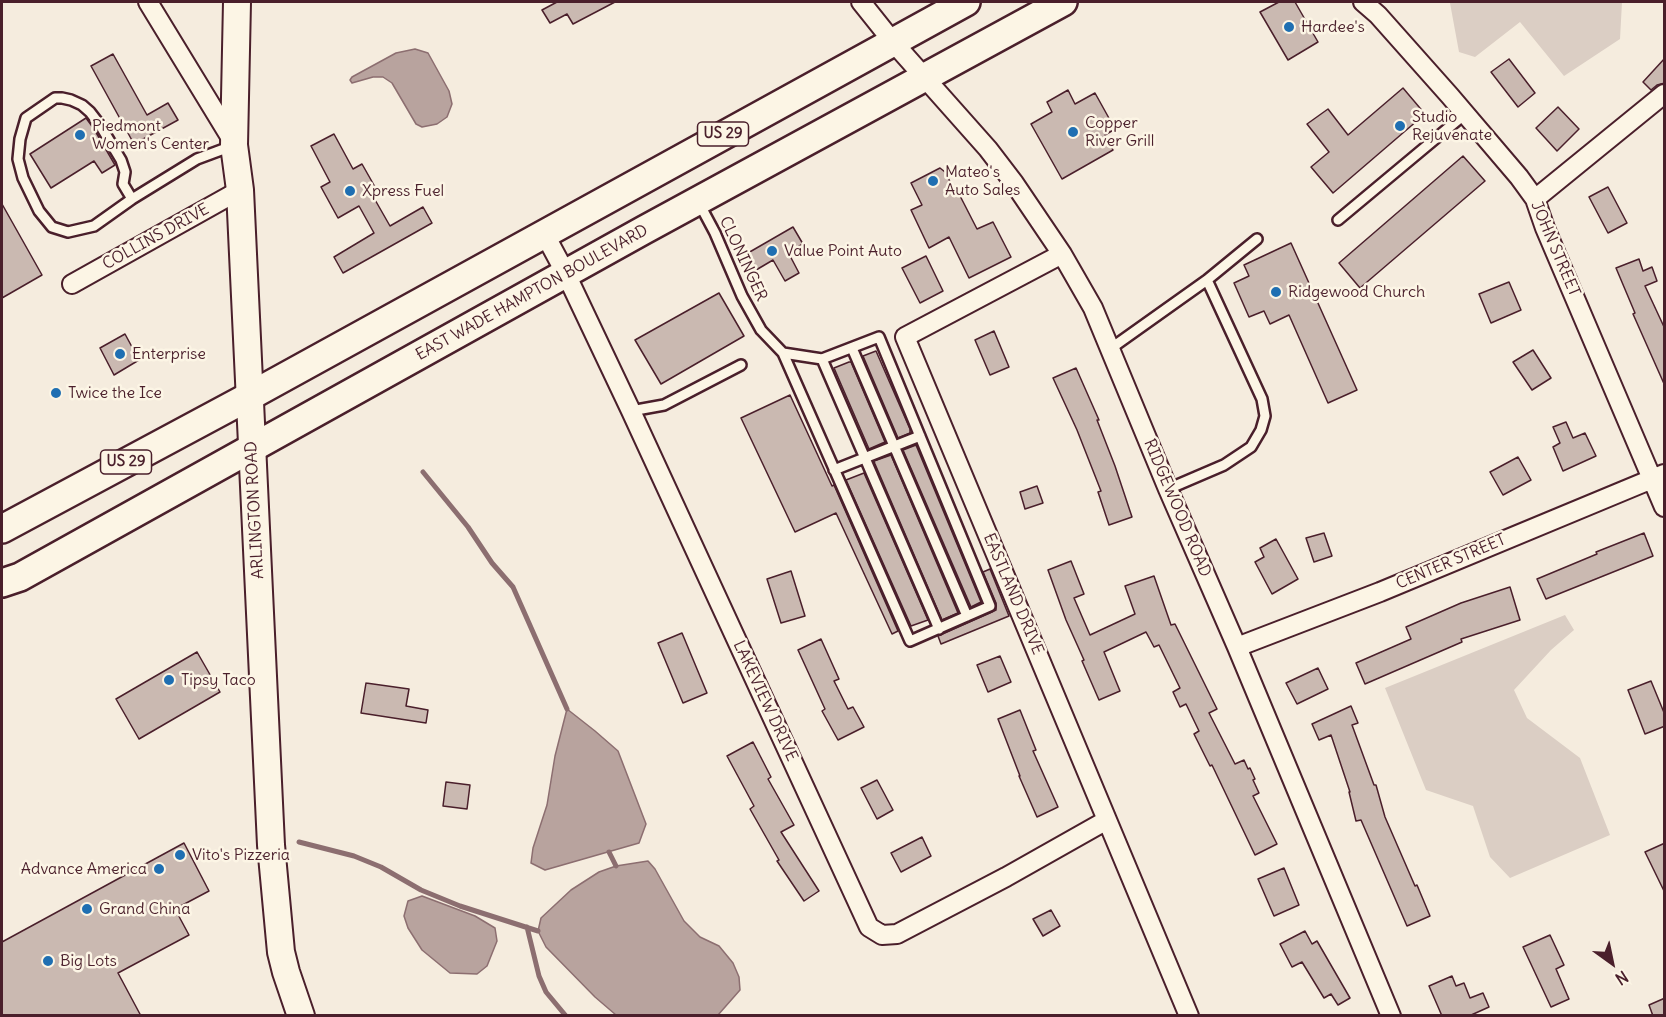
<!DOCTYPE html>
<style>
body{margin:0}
#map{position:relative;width:1666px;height:1017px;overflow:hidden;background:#f5ecde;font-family:Delius,sans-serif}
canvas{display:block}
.frame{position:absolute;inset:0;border:3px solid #4a1f2b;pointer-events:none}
.north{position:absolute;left:1582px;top:933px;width:60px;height:60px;-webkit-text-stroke:4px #fcf5e5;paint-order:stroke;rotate:147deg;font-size:16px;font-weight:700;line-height:24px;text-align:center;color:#4a1f2b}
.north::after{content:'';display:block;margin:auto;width:21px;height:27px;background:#4a1f2b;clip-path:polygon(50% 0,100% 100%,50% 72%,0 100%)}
</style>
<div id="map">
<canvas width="1666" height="1017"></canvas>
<div class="frame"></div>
<div class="north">N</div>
</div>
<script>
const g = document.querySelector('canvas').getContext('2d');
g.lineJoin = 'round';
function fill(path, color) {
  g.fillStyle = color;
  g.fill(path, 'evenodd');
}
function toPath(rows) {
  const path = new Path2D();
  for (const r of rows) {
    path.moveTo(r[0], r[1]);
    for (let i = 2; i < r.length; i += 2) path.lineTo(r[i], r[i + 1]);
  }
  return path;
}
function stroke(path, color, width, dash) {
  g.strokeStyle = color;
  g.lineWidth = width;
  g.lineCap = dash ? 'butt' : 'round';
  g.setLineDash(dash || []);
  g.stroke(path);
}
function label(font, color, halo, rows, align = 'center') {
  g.font = font + ' Delius,sans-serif';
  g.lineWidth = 5;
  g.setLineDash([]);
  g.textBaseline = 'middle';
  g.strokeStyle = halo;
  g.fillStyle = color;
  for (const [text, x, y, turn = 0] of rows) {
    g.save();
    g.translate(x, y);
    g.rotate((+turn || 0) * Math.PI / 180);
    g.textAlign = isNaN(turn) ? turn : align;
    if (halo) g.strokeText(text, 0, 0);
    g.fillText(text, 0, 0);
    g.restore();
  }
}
fill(toPath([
 [1456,2,1622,2,1620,39,1564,76,1520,22,1475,57,1459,52,1450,3],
 [1565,615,1574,630,1551,650,1514,690,1527,718,1580,758,1610,835,1510,878,1490,857,1473,806,1426,790,1385,688]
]), '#dbcec4');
const water = toPath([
 [415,49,428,53,449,91,452,104,447,117,437,124,422,127,416,124,392,83,383,77,373,77,352,83,350,80,352,77,396,53,415,49],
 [567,709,595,731,618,751,646,824,639,843,545,870,531,863,533,848,547,805,555,756,567,709],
 [648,861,655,869,684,921,700,937,719,946,733,963,739,977,740,990,718,1015,616,1015,595,997,546,947,538,931,541,918,571,890,599,872,616,866,648,861],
 [422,896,475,916,495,928,497,941,487,966,477,974,450,973,422,950,408,928,404,916,408,901,422,896]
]);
fill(water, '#b8a39e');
stroke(water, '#8c6e70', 1.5);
stroke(toPath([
 [423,472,468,527,492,563,513,587,567,709],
 [299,842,354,856,381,867,421,890,460,906,538,931],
 [609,852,616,866],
 [527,927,539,976,546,992,566,1016]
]), '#8c6e70', 5);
const building = toPath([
 [557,2,615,2,573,24,567,14,550,23,542,10,557,2],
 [1279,2,1295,2,1318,42,1288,60,1260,12,1279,2],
 [113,54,147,115,168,103,178,120,134,144,91,66,113,54],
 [1665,58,1665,83,1657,85,1651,90,1643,82,1665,58],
 [1509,59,1535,93,1518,107,1491,72,1509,59],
 [1403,88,1425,114,1333,193,1311,167,1329,152,1307,124,1328,109,1348,135,1403,88],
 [1068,90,1075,104,1095,93,1115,129,1105,135,1113,150,1062,179,1031,124,1052,112,1047,102,1068,90],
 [1558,107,1579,129,1557,151,1536,128,1558,107],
 [86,118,94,129,115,165,102,173,94,161,51,188,30,154,86,118],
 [334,134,353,169,362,164,379,194,374,198,390,226,423,207,432,223,343,273,334,257,374,233,359,206,338,218,321,187,330,182,311,146,334,134],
 [1463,156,1485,181,1360,288,1339,263,1463,156],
 [940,168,945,172,954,189,956,188,977,229,993,222,1011,257,969,278,949,237,929,248,911,210,922,205,911,183,940,168],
 [1608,187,1627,223,1608,233,1589,197,1608,187],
 [2,204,42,275,2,298,2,204],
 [793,227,803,244,788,252,799,273,785,281,773,260,751,273,741,257,793,227],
 [1291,243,1357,390,1328,403,1289,315,1270,324,1264,311,1249,317,1234,283,1249,276,1244,265,1291,243],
 [926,256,943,291,920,303,902,268,926,256],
 [1639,259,1643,271,1652,267,1657,281,1645,286,1665,329,1665,386,1633,314,1635,313,1616,268,1639,259],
 [1509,282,1521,310,1491,323,1479,294,1509,282],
 [719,293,744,336,661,384,635,340,719,293],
 [994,331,1009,367,990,375,975,340,994,331],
 [125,334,139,360,114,375,100,348,125,334],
 [1533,350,1551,378,1532,390,1513,362,1533,350],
 [876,351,910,429,910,433,898,438,863,356,876,351],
 [849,362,851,362,885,442,869,449,834,368,849,362],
 [1076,368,1099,420,1097,420,1115,466,1132,517,1109,525,1098,492,1101,491,1077,430,1053,378,1076,368],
 [790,395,832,486,834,485,898,631,892,634,836,513,795,532,741,418,790,395],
 [1566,422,1573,438,1585,433,1596,456,1563,471,1553,447,1560,443,1553,427,1566,422],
 [916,445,981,602,971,607,903,450,916,445],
 [891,455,958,613,942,620,875,464,874,461,891,455],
 [1518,457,1531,480,1503,495,1490,472,1518,457],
 [864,473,928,620,911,626,846,480,864,473],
 [1037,486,1043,503,1025,509,1020,492,1037,486],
 [1324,533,1332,556,1314,562,1306,538,1324,533],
 [1644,533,1653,556,1546,599,1537,579,1597,554,1596,552,1644,533],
 [1276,539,1298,579,1272,594,1255,562,1264,557,1260,548,1276,539],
 [1071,561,1084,594,1074,598,1090,635,1135,614,1125,586,1154,576,1171,625,1175,624,1217,709,1209,713,1235,764,1244,760,1248,769,1250,768,1255,779,1253,780,1259,793,1253,796,1277,844,1255,855,1212,765,1210,766,1194,734,1199,731,1186,704,1180,707,1173,692,1180,688,1159,645,1154,647,1146,632,1104,652,1120,691,1099,700,1082,661,1084,660,1066,620,1048,570,1071,561],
 [990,569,1009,616,941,644,938,636,996,610,996,603,983,572,990,569],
 [791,571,805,616,781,623,767,579,791,571],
 [1510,587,1520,620,1461,639,1462,642,1365,684,1356,663,1411,639,1406,627,1461,603,1510,587],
 [682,633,707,693,683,703,658,643,682,633],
 [821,639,839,679,834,681,848,709,853,707,864,727,838,740,822,711,825,709,798,650,821,639],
 [197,652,220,692,139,739,116,699,197,652],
 [1000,656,1011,682,988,692,977,665,1000,656],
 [1318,668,1328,689,1297,704,1286,683,1318,668],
 [1651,681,1665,715,1665,726,1645,734,1628,690,1651,681],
 [366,683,409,689,406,706,428,710,426,723,361,713,366,683],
 [1351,706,1358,723,1352,725,1374,785,1376,785,1385,817,1415,886,1417,885,1430,916,1407,926,1361,820,1356,821,1349,792,1350,792,1331,735,1319,740,1312,724,1351,706],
 [1020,710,1036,750,1033,751,1058,807,1037,817,1019,776,1020,776,998,719,1020,710],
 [753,742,771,777,768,779,794,825,781,832,819,891,804,901,777,861,779,860,750,809,754,806,727,756,753,742],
 [877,780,893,810,877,819,861,788,877,780],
 [446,782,470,785,467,809,443,806,446,782],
 [922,837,931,856,901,872,891,853,922,837],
 [184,843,209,891,175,909,189,935,118,973,141,1016,2,1016,2,942,184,843],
 [1665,843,1665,893,1645,852,1665,843],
 [1284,868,1299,905,1274,916,1258,879,1284,868],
 [1051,910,1060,926,1043,936,1033,919,1051,910],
 [1305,931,1312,944,1317,941,1350,998,1338,1005,1331,994,1324,998,1302,962,1292,967,1280,944,1305,931],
 [1550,935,1564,965,1556,969,1569,999,1551,1007,1523,947,1550,935],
 [1452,976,1456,986,1464,983,1470,998,1483,993,1489,1007,1469,1016,1442,1016,1429,986,1452,976],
 [1665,998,1665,1016,1653,1016,1649,1005,1665,998]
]);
fill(building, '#cab9b1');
stroke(building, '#4a1f2b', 1.5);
const service = toPath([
 [132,199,123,184,125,172,121,160,100,125,90,112,82,105,71,100,62,98,55,98,26,118,20,139,18,159,23,178,39,211,52,227,68,232,94,226,132,199,197,159,232,146],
 [699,203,715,233,742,296,761,330,783,353,910,641,990,606,879,337,822,359,783,353],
 [1338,220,1465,114],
 [852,348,967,616],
 [1110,349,1207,280,1257,239],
 [822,359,939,629],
 [631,411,664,405,741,365],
 [834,470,920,436],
 [1168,489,1224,465,1251,447,1261,430,1265,416,1262,399,1207,280]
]);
const minor = toPath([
 [148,2,234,143],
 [861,2,893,42,988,149,1014,183,1062,254,1093,308,1168,489,1237,647,1391,1016],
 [1363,2,1378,15,1450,96,1519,177,1535,199,1545,228,1664,507],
 [1535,199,1664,94],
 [544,233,566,274,631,411,869,927,882,935,897,934,1006,877,1107,820],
 [1062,254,905,337,1189,1016],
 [72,284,240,190],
 [1237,647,1380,592,1664,474]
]);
const secondary = toPath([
 [237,2,234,145,240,190,243,254,271,845,281,952,286,972,301,1016]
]);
const primary = toPath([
 [2,529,250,396,966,2],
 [2,583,20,577,644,230,1063,2]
]);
stroke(service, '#4a1f2b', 14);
stroke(minor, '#4a1f2b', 22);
stroke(secondary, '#4a1f2b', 30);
stroke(primary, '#4a1f2b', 32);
stroke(service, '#fcf5e5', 9);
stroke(minor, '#fcf5e5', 18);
stroke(secondary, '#fcf5e5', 26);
stroke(primary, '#fcf5e5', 27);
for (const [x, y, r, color] of [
 [1289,27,6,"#1f6fb2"],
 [1400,126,6,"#1f6fb2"],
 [1073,132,6,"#1f6fb2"],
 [80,135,6,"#1f6fb2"],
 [933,181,6,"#1f6fb2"],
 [350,191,6,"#1f6fb2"],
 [772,251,6,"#1f6fb2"],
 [1276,292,6,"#1f6fb2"],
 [120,354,6,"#1f6fb2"],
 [56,393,6,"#1f6fb2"],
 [169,680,6,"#1f6fb2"],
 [180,855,6,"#1f6fb2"],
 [159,869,6,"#1f6fb2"],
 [87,909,6,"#1f6fb2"],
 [48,961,6,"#1f6fb2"]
]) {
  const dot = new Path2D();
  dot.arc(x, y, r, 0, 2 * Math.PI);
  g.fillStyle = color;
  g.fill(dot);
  stroke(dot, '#fcf5e5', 2);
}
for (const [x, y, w] of [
 [723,134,51],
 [126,462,51]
]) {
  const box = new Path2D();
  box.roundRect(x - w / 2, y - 12, w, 24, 4.5);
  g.fillStyle = '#fcf5e5';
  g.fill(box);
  stroke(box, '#4a1f2b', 1.5);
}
label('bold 15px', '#4a1f2b', null, [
 ["US 29",723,134],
 ["US 29",126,462]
]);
label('16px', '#4a1f2b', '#fcf5e5', [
 ["Hardee's",1301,27],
 ["Studio",1412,117],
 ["Rejuvenate",1412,135],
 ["Copper",1085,123],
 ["River Grill",1085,141],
 ["Piedmont",92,126],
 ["Women's Center",92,144],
 ["Mateo's",945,172],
 ["Auto Sales",945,190],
 ["Xpress Fuel",362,191],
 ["Value Point Auto",784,251],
 ["Ridgewood Church",1288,292],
 ["Enterprise",132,354],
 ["Twice the Ice",68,393],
 ["Tipsy Taco",181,680],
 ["Vito's Pizzeria",192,855],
 ["Advance America",147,869,"right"],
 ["Grand China",99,909],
 ["Big Lots",60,961]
], 'left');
label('16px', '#4a1f2b', '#fcf5e5', [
 ["COLLINS DRIVE",156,237,-29],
 ["JOHN STREET",1555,249,67],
 ["CLONINGER",743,259,65],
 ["EAST WADE HAMPTON BOULEVARD",532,293,-29],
 ["RIDGEWOOD ROAD",1177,508,67],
 ["ARLINGTON ROAD",255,510,-93],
 ["CENTER STREET",1451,562,-23],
 ["EASTLAND DRIVE",1013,594,67],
 ["LAKEVIEW DRIVE",765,701,65]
]);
</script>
